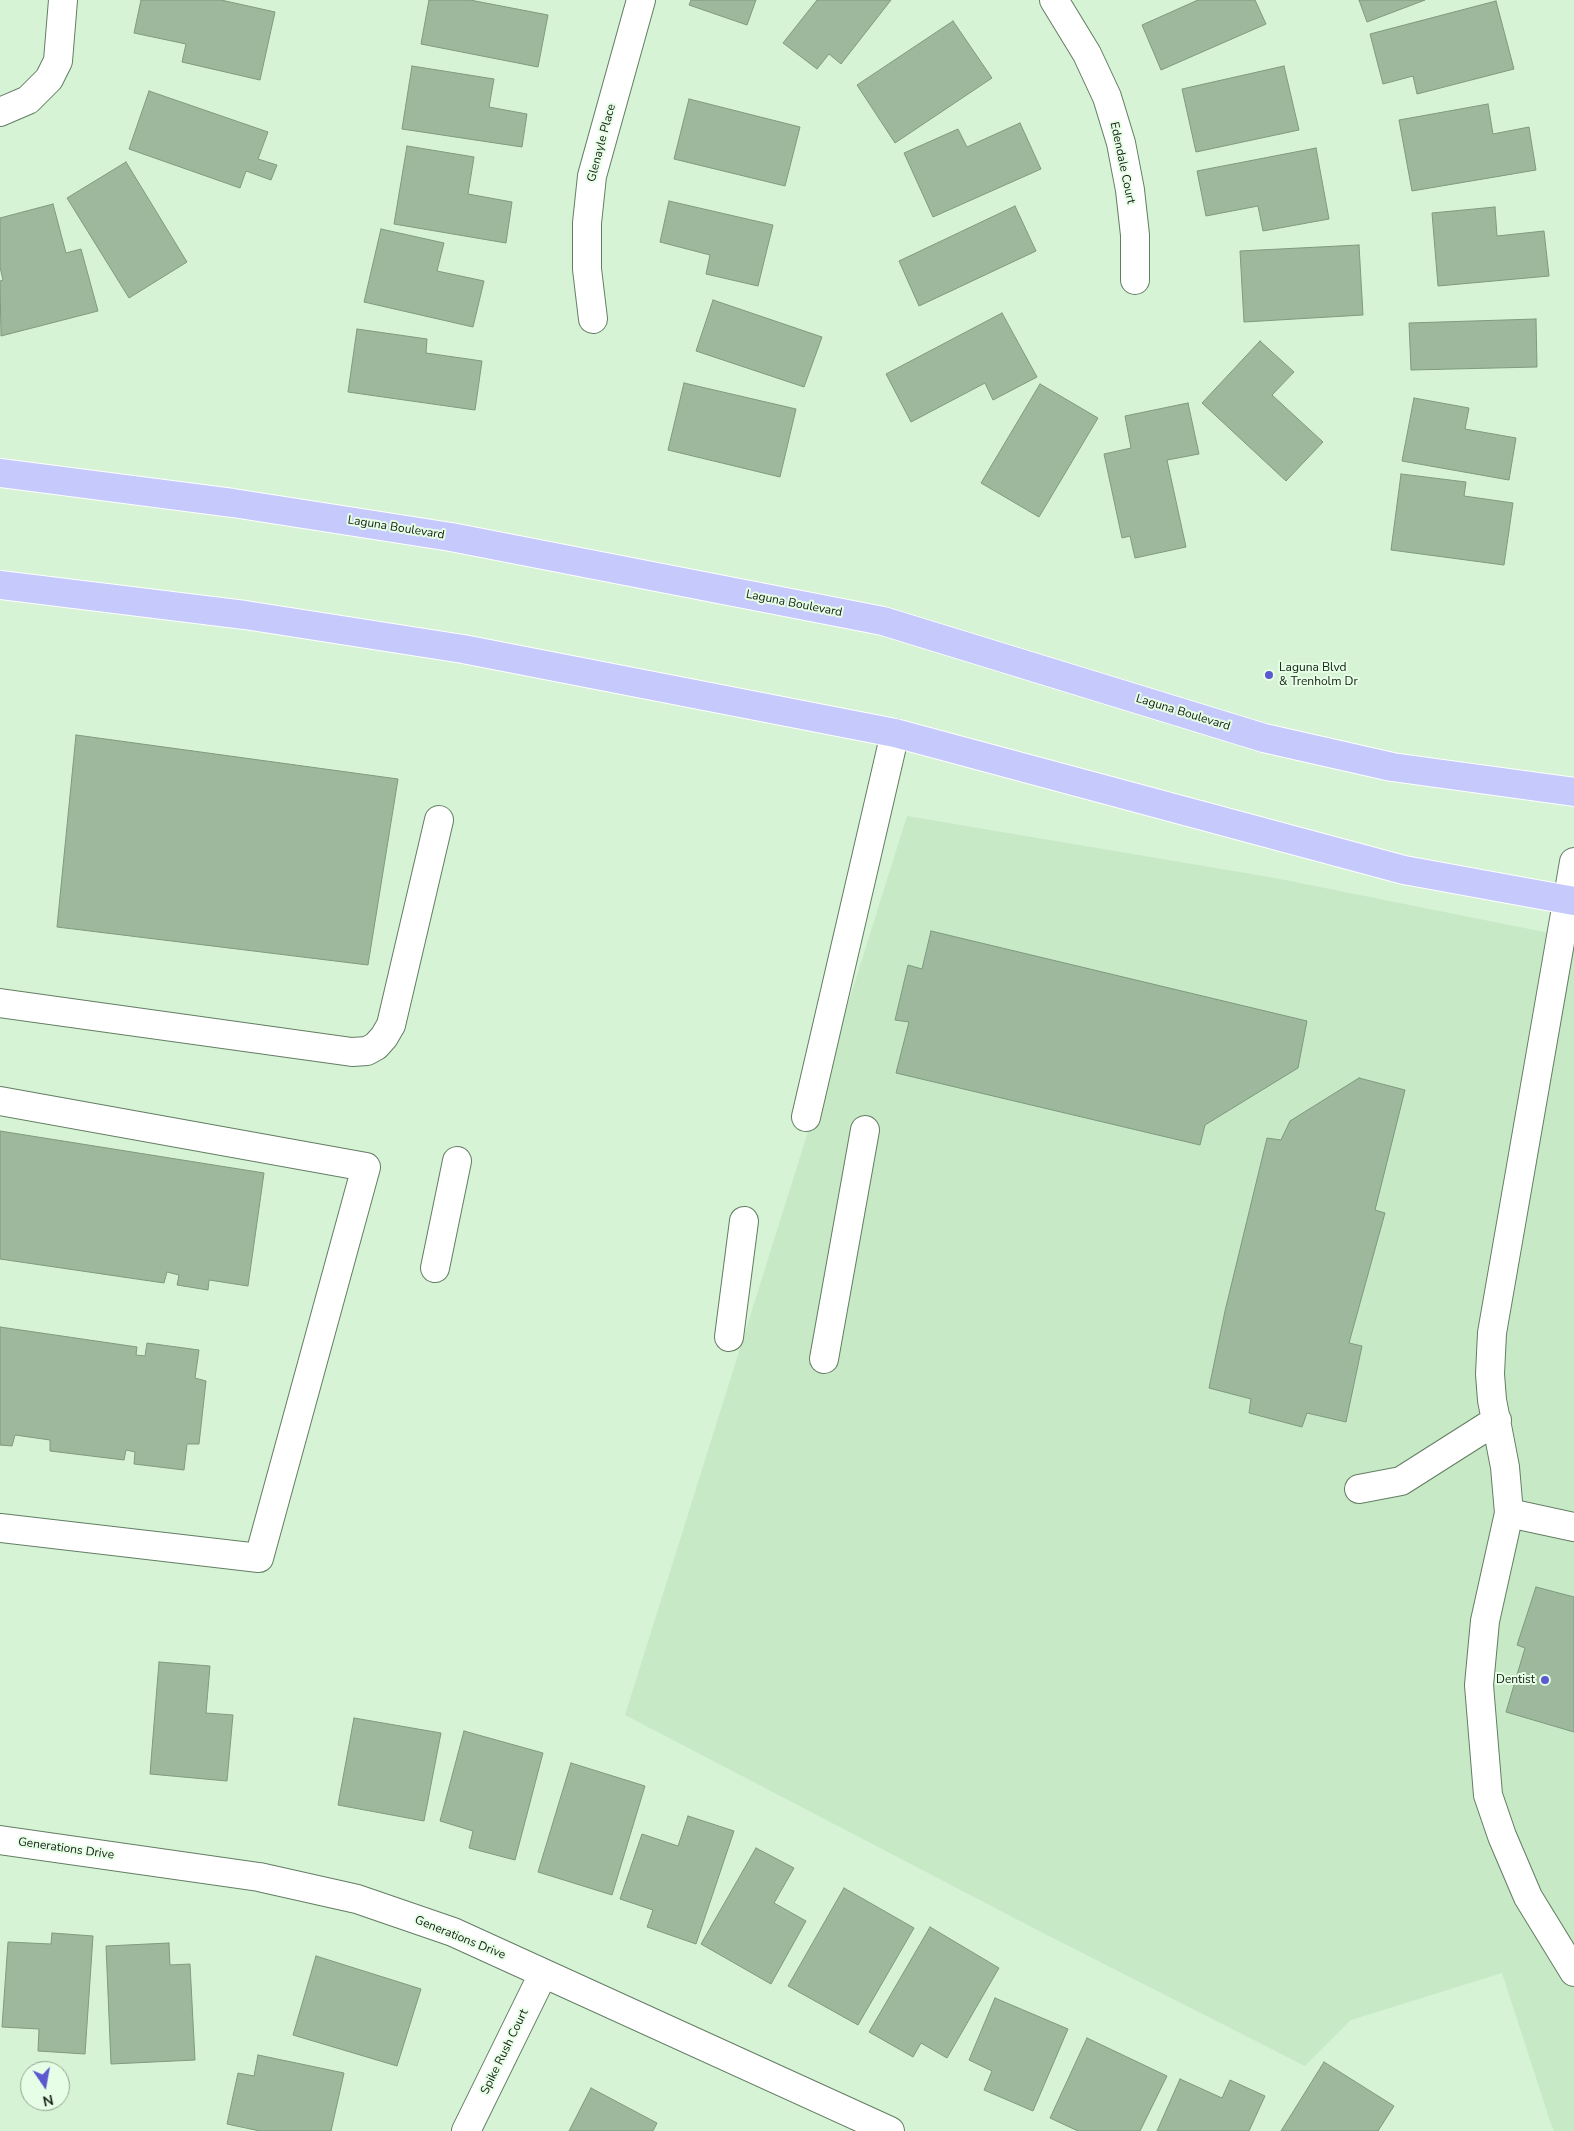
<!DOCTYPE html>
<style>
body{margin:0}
#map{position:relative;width:1574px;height:2131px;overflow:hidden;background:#d6f3d5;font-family:"Nunito Sans",sans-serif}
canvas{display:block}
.north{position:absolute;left:20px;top:2061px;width:50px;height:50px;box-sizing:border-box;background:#e7fee6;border:1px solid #92a492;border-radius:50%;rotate:168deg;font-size:14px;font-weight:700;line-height:20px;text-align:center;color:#131e13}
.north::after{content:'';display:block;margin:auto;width:18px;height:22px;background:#5c58d0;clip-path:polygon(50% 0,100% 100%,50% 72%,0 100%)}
</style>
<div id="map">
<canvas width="1574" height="2131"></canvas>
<div class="north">N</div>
</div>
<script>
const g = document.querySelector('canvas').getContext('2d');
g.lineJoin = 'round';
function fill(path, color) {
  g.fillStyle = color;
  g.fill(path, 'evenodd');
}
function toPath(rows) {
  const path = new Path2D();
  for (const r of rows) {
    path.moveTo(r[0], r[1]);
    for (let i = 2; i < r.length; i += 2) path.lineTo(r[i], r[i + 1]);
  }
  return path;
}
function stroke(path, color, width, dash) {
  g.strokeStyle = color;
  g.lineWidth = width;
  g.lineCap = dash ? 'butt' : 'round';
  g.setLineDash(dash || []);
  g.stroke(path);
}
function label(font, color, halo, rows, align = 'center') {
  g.font = font + ' "Nunito Sans",sans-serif';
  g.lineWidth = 4;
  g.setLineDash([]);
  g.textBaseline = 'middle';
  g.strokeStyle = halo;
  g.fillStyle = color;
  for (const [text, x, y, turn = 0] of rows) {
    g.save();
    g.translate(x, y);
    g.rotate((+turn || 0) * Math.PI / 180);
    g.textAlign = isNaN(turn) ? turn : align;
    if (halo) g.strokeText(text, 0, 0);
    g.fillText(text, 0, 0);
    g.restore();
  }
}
fill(toPath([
 [907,816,1275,878,1574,938,1574,2131,1554,2131,1551,2124,1502,1973,1351,2020,1305,2066,1045,1934,625,1715]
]), '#c7e9c6');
const building = toPath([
 [141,0,221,0,275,12,260,80,182,62,186,44,134,33,141,0],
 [429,0,470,0,548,15,538,67,421,44,429,0],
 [691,0,756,0,747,25,689,5,691,0],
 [817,0,891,0,841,64,829,54,817,69,783,43,817,0],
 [1198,0,1255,0,1266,24,1161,70,1142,25,1198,0],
 [1359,0,1425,0,1367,22,1359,0],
 [1496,1,1514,69,1417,94,1413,76,1383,84,1370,34,1496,1],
 [953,21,992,78,895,143,857,85,953,21],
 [412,66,494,79,489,107,527,114,522,147,402,129,412,66],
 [1284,66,1299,130,1196,152,1182,89,1284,66],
 [149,91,268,132,258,159,277,165,271,180,246,171,240,188,129,149,149,91],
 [689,99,800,127,785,186,674,159,689,99],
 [1488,104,1493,134,1529,127,1536,170,1412,191,1399,120,1488,104],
 [1020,123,1041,169,933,217,904,153,958,129,967,147,1020,123],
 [407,146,474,157,468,194,512,202,506,243,394,224,407,146],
 [1316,148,1329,219,1263,231,1258,206,1206,216,1197,171,1316,148],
 [126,162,187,262,129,298,67,198,126,162],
 [669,201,773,225,758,286,706,274,710,255,660,242,669,201],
 [53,204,66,253,81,249,98,311,1,336,0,281,3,280,0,267,0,218,53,204],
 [1015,206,1036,251,919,306,899,261,1015,206],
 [1495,207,1497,236,1544,231,1549,276,1438,286,1432,213,1495,207],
 [381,229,444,243,437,271,484,281,473,327,364,302,381,229],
 [1359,245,1363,315,1244,322,1240,251,1359,245],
 [713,300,822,337,804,387,696,351,713,300],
 [1002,313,1037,377,993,400,985,383,911,422,886,374,1002,313],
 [1536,319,1537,367,1411,370,1409,323,1536,319],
 [357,329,427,339,426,353,482,361,475,410,348,392,357,329],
 [1260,341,1294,372,1272,395,1323,442,1286,481,1202,403,1260,341],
 [684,383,796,409,780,477,668,450,684,383],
 [1040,384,1098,418,1039,517,981,483,1040,384],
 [1414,398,1469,408,1465,429,1516,438,1509,480,1402,461,1414,398],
 [1188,403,1199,454,1167,460,1186,547,1135,558,1130,536,1122,538,1104,454,1131,448,1125,416,1188,403],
 [1401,474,1466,482,1464,496,1513,503,1504,565,1391,550,1401,474],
 [76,735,398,779,368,965,57,927,76,735],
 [931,931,1307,1021,1298,1068,1205,1125,1200,1145,896,1073,909,1022,895,1020,908,965,922,969,931,931],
 [1359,1078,1405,1090,1375,1210,1385,1213,1349,1343,1362,1346,1346,1422,1307,1413,1302,1427,1249,1413,1251,1399,1209,1388,1225,1311,1267,1138,1281,1140,1290,1121,1359,1078],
 [0,1131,264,1173,248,1286,209,1280,208,1290,177,1285,179,1275,167,1272,164,1283,0,1259,0,1131],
 [0,1327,137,1347,136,1355,145,1356,147,1343,199,1350,195,1378,206,1381,199,1444,187,1444,184,1470,134,1464,135,1452,126,1450,124,1460,50,1451,50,1440,15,1435,12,1446,0,1445,0,1327],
 [1536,1587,1574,1597,1574,1732,1506,1712,1525,1648,1517,1645,1536,1587],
 [159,1662,210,1666,206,1713,233,1715,227,1781,150,1774,159,1662],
 [354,1718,441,1733,424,1821,338,1805,354,1718],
 [464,1731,543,1753,515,1860,469,1848,473,1831,440,1821,464,1731],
 [571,1763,645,1786,612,1895,538,1872,571,1763],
 [688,1816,734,1831,696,1944,647,1927,653,1910,620,1899,642,1834,678,1846,688,1816],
 [756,1848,794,1868,774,1903,806,1921,771,1984,701,1944,756,1848],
 [844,1888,914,1928,858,2025,788,1986,844,1888],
 [930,1927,999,1968,947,2058,921,2043,913,2057,869,2032,930,1927],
 [52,1933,93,1936,85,2054,38,2051,39,2029,2,2027,8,1942,51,1944,52,1933],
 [169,1943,170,1965,190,1964,195,2060,111,2064,106,1946,169,1943],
 [316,1956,421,1989,397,2066,293,2035,316,1956],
 [995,1998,1068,2029,1033,2111,984,2090,992,2071,969,2060,995,1998],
 [1087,2038,1167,2076,1140,2131,1078,2131,1050,2118,1087,2038],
 [258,2055,344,2073,331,2131,260,2131,227,2124,238,2073,254,2076,258,2055],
 [1324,2062,1394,2106,1378,2131,1281,2131,1324,2062],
 [1180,2079,1222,2098,1230,2080,1265,2096,1249,2131,1157,2131,1180,2079],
 [591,2088,657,2123,653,2131,569,2131,591,2088]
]);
fill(building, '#9db89c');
stroke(building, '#7f9a7f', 1);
const minor = toPath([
 [1054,0,1087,54,1107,97,1121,143,1130,190,1135,235,1135,280],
 [0,112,28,100,49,79,58,61,63,0],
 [593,319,587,269,587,223,592,176,641,0],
 [1574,862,1492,1333,1490,1374,1492,1400,1505,1467,1509,1513,1485,1621,1479,1685,1488,1795,1502,1836,1528,1897,1574,1972],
 [0,1003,352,1052,367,1051,376,1046,384,1037,391,1025,439,820],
 [0,1101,366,1167,259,1558,0,1528],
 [806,1117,895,733],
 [435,1268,457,1161],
 [729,1337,744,1221],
 [824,1359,865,1130],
 [1359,1489,1401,1481,1497,1420],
 [1509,1513,1574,1527],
 [0,1840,259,1877,357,1899,453,1932,890,2131],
 [466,2131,543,1974]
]);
const major = toPath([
 [0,473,233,503,451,537,883,621,1264,738,1392,767,1574,792],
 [0,585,245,615,463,649,895,733,1404,870,1574,901]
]);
stroke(minor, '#637d63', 30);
stroke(major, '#fff', 30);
stroke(minor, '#fff', 28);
stroke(major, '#c5c9fc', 28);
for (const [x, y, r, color] of [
 [1269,675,5,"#5c58d0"],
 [1545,1680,5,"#5c58d0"]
]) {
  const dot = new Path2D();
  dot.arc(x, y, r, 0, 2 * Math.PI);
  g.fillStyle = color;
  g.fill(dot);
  stroke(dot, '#e7fee6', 2);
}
label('12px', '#131e13', '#e7fee6', [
 ["Glenayle Place",602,143,-75],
 ["Edendale Court",1122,163,78],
 ["Laguna Boulevard",396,528,9],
 ["Laguna Boulevard",794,604,11],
 ["Laguna Boulevard",1183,713,17],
 ["Generations Drive",66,1849,8],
 ["Generations Drive",460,1938,22],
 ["Spike Rush Court",505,2052,-64]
]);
label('12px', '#131e13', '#e7fee6', [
 ["Laguna Blvd",1279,668],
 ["& Trenholm Dr",1279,682],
 ["Dentist",1535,1680,"right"]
], 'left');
</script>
